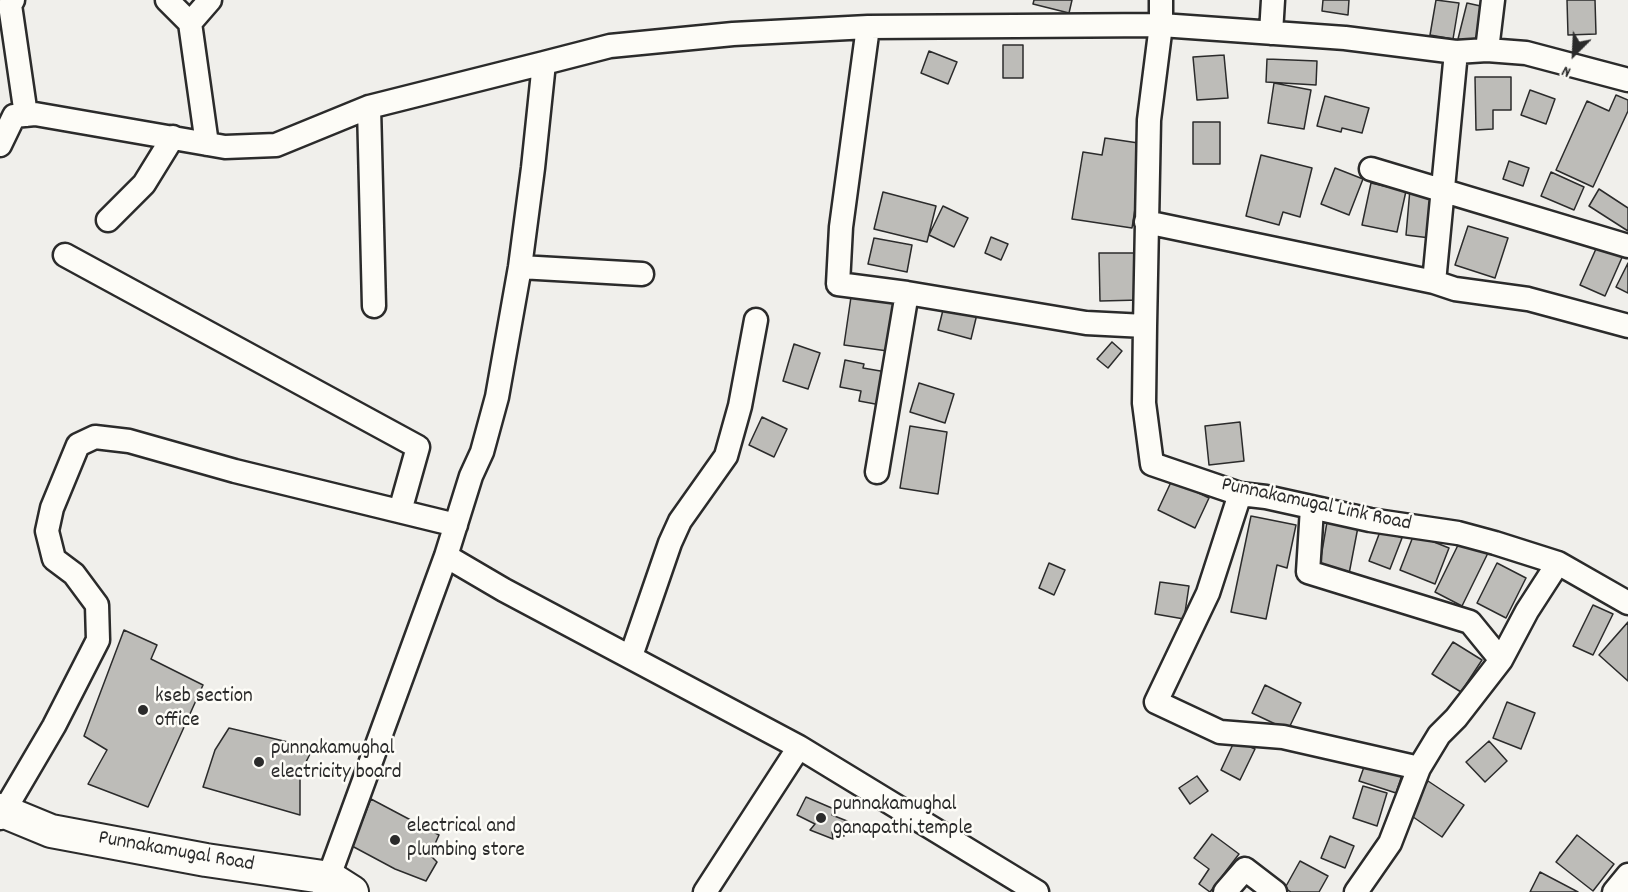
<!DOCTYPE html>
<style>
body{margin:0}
#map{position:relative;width:1628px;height:892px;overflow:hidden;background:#f0efeb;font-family:Dekko,sans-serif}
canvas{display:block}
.north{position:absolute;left:1544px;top:24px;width:60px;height:60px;-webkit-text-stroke:4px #fdfcf7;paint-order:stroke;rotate:204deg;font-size:16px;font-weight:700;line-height:24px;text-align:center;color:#2b2b2b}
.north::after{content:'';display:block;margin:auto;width:21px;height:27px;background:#2b2b2b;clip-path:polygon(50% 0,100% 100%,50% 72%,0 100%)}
</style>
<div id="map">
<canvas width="1628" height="892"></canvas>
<div class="north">N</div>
</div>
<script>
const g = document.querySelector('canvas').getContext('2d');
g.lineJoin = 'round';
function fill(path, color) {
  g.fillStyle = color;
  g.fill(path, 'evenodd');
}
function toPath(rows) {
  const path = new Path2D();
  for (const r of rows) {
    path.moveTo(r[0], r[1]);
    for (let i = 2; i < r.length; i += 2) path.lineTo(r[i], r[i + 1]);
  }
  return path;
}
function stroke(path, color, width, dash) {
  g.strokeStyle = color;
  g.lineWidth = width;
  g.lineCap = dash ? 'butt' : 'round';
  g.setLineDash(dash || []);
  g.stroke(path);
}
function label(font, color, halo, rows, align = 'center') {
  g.font = font + ' Dekko,sans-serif';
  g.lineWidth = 5;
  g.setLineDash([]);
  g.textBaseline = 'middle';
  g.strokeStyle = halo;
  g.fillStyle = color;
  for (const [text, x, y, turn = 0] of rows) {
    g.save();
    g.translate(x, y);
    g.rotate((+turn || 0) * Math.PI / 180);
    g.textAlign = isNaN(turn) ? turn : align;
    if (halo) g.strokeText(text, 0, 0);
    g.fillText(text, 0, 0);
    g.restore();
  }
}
const building = toPath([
 [1034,0,1072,0,1069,13,1033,4,1034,0],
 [1323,0,1349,0,1348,15,1322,11,1323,0],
 [1436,0,1459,3,1453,39,1430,35,1436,0],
 [1567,0,1595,0,1596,34,1568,35,1567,0],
 [1467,3,1485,7,1477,43,1458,39,1467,3],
 [1003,45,1023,45,1023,78,1003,78,1003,45],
 [929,51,957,62,948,84,921,73,929,51],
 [1224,55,1228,98,1197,100,1193,57,1224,55],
 [1267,59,1317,61,1316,85,1266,82,1267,59],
 [1475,77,1511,77,1511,110,1493,110,1493,129,1476,130,1475,77],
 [1274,83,1311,90,1304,129,1268,123,1274,83],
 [1530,90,1555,99,1546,124,1521,115,1530,90],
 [1616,95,1628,100,1628,111,1593,187,1556,170,1587,101,1609,111,1616,95],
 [1325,96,1369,108,1362,133,1342,128,1341,132,1317,126,1325,96],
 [1193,122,1220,122,1220,164,1193,164,1193,122],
 [1105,138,1145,144,1132,228,1072,219,1083,152,1102,155,1105,138],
 [1261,155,1312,168,1300,217,1283,212,1279,225,1246,216,1261,155],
 [1509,161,1529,168,1523,186,1503,179,1509,161],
 [1335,168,1363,179,1349,215,1321,204,1335,168],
 [1551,172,1584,187,1574,210,1541,196,1551,172],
 [1371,183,1406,191,1397,232,1362,225,1371,183],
 [1410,189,1435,192,1430,238,1406,235,1410,189],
 [1599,189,1628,208,1628,231,1589,206,1599,189],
 [883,192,936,206,927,242,874,229,883,192],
 [943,206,968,218,954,247,929,235,943,206],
 [1468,226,1508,238,1495,278,1455,265,1468,226],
 [991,237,1008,244,1001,260,985,253,991,237],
 [874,238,912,245,907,272,868,264,874,238],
 [1599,242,1624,253,1605,296,1580,285,1599,242],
 [1099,253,1139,253,1140,300,1100,301,1099,253],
 [1628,263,1628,293,1616,287,1628,263],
 [851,297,901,304,895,352,844,345,851,297],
 [944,306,977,314,971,339,938,330,944,306],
 [1112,342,1122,351,1108,368,1097,359,1112,342],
 [794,344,820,353,808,389,783,381,794,344],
 [845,360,864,364,863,368,892,373,886,406,859,401,861,391,840,387,845,360],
 [919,383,954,394,945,423,910,412,919,383],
 [762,417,787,429,774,457,749,445,762,417],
 [1240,422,1244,461,1209,465,1205,426,1240,422],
 [910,426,947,432,938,494,900,488,910,426],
 [1172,480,1209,498,1195,528,1158,510,1172,480],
 [1251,516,1296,525,1287,568,1277,565,1266,619,1231,612,1251,516],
 [1327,522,1358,527,1349,574,1319,569,1327,522],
 [1381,529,1402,538,1390,569,1369,561,1381,529],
 [1414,534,1449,548,1435,584,1400,570,1414,534],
 [1461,539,1488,553,1462,606,1435,592,1461,539],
 [1049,563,1065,570,1054,595,1039,588,1049,563],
 [1497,563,1526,578,1506,618,1477,603,1497,563],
 [1160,582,1189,586,1184,619,1155,614,1160,582],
 [1593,605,1613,614,1593,655,1573,646,1593,605],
 [1628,622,1628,681,1599,655,1628,622],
 [124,630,157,645,151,659,203,685,148,807,88,784,107,750,84,736,124,630],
 [1453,642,1482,660,1461,692,1432,674,1453,642],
 [1265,685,1301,703,1288,730,1252,713,1265,685],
 [1507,702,1535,713,1521,749,1493,738,1507,702],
 [229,728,313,748,300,774,300,815,203,787,215,750,229,728],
 [1235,740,1255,749,1240,780,1221,770,1235,740],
 [1489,741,1507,761,1485,782,1466,762,1489,741],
 [1365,764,1402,775,1396,793,1359,781,1365,764],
 [1197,776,1208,791,1190,804,1179,788,1197,776],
 [1428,781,1464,805,1442,837,1406,812,1428,781],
 [1363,786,1387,793,1377,826,1353,818,1363,786],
 [806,797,834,809,832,815,847,821,844,836,832,832,833,839,810,830,815,824,797,815,806,797],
 [371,799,439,835,430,855,437,862,426,881,395,869,352,846,371,799],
 [1212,834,1239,854,1210,892,1199,884,1209,869,1194,858,1212,834],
 [1577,835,1614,864,1593,891,1556,862,1577,835],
 [1330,836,1354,846,1345,868,1321,858,1330,836],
 [1300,861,1328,876,1319,892,1291,892,1285,888,1300,861],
 [1540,872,1578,892,1530,892,1540,872]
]);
fill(building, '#bdbcb8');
stroke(building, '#2b2b2b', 1.5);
const street = toPath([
 [13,0,10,5,26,115],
 [167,0,190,23,210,0],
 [190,23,207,144],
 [868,27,841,227,838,284,907,293,1086,323,1145,326,1144,403,1152,464,1240,494,1266,497,1370,520,1458,533,1495,543,1558,563,1628,603],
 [1271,33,1273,0],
 [1487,50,1493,0],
 [369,107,374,306],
 [0,145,14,116,35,114,225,147,276,145,369,107,544,63],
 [1371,169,1628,246],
 [108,220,144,184,173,137],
 [1146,222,1434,282,1455,289,1528,299,1628,326],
 [65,255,418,447,400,511],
 [520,267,642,274],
 [1434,282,1456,52],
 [1145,326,1149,120,1161,25,1161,0],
 [877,472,907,293],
 [1240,494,1208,593,1156,702,1220,732,1283,737,1419,768],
 [1312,508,1308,572,1470,622,1501,660],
 [446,556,504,590,799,747,1037,892],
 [631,656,670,543,680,521,726,456,740,406,756,320],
 [0,818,54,726,98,640,97,605,74,574,54,559,47,531,52,508,78,445,95,437,129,441,235,471,456,525],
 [324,890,446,556,471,476,482,452,497,397,520,267,533,168,544,63,610,46,733,34,868,27,1161,25,1345,38,1456,52,1487,50,1526,53,1628,80],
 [705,892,799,747],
 [1225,892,1245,869,1275,892],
 [1356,892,1390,843,1419,768,1439,735,1456,718,1501,660,1527,611,1558,563],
 [1614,892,1628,875]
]);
const secondary = toPath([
 [0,810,51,831,206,860,330,878,352,892]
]);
stroke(street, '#2b2b2b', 27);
stroke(secondary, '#2b2b2b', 36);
stroke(street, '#fdfcf7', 22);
stroke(secondary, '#fdfcf7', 32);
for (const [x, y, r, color] of [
 [143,710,6,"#2b2b2b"],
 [259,762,6,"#2b2b2b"],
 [821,818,6,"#2b2b2b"],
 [395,840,6,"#2b2b2b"]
]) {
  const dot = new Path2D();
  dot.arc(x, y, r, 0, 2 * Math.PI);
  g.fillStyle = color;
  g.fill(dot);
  stroke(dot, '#fdfcf7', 2);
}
label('21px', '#2b2b2b', '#fdfcf7', [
 ["Punnakamugal Link Road",1316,506,12],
 ["Punnakamugal Road",176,853,10]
]);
label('21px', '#2b2b2b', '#fdfcf7', [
 ["kseb section",155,698],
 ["office",155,722],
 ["punnakamughal",271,750],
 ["electricity board",271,774],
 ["punnakamughal",833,806],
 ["ganapathi temple",833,830],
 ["electrical and",407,828],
 ["plumbing store",407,852]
], 'left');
</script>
